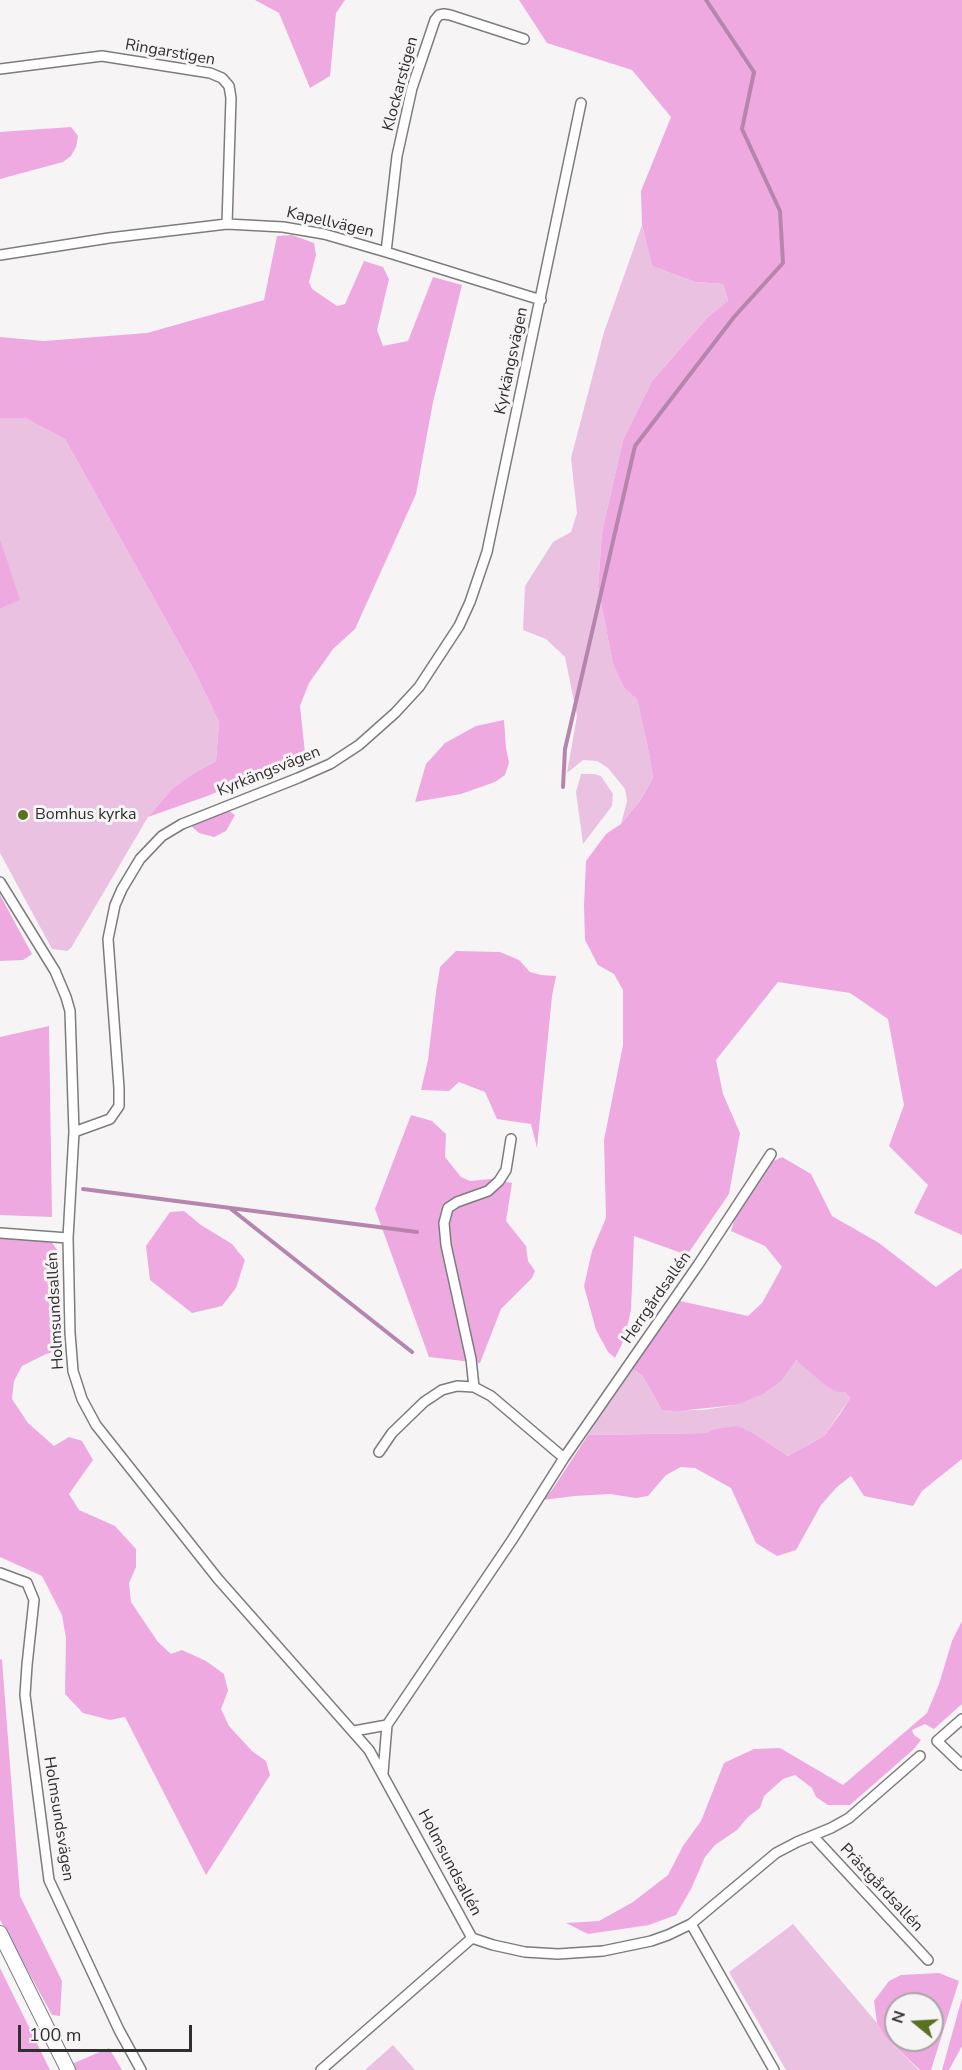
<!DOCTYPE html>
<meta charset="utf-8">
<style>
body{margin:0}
#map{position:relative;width:962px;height:2070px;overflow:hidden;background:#f7f4f6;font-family:"Nunito Sans",sans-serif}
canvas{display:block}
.north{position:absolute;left:884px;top:1992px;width:60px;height:60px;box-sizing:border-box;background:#f7f4f6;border:2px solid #a7a5a7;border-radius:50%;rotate:288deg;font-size:16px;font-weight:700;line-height:24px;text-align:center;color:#302f30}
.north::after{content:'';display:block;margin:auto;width:21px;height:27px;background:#5b7020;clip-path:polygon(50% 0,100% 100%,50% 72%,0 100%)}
.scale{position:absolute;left:18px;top:2025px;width:174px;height:27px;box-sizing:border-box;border:3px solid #302f30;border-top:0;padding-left:8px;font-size:18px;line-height:21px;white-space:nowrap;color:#302f30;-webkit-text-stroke:4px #f7f4f6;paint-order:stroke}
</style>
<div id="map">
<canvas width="962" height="2070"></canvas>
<div class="north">N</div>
<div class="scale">100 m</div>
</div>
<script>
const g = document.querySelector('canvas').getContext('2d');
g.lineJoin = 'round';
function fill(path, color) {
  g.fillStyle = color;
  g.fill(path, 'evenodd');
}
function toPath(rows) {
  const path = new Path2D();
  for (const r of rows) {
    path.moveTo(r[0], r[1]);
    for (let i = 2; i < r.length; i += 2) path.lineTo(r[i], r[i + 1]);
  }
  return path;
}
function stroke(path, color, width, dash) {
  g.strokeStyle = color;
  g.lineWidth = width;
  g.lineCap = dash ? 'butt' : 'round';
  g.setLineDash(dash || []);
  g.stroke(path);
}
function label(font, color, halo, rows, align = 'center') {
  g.font = font + ' "Nunito Sans",sans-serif';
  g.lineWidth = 6;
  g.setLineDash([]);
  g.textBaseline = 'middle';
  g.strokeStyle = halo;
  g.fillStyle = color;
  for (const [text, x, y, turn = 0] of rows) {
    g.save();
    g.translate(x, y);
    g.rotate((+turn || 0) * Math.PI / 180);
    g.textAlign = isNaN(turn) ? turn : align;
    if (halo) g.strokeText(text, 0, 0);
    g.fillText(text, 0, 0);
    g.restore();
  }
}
fill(toPath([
 [642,225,652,266,695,282,723,284,728,302,707,318,652,381,623,440,602,532,598,587,613,664,624,688,637,698,649,753,653,778,640,801,621,824,627,801,625,789,608,768,597,761,583,760,567,773,577,716,565,657,546,639,523,630,525,586,553,542,571,532,577,513,571,458,604,332],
 [2,417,25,418,65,439,195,672,219,722,216,761,191,775,172,789,148,817,71,948,67,951,52,949,0,853,0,609,19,600,0,538,0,418],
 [581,774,594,774,601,776,613,794,612,806,583,844,576,792],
 [795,1360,800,1362,827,1387,845,1392,850,1398,824,1436,788,1456,755,1434,736,1427,714,1429,706,1433,588,1435,631,1368,642,1375,662,1410,703,1410,736,1405,782,1380],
 [793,1924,877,2023,885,2037,919,2070,786,2070,729,1972],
 [393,2045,415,2070,365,2070]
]), '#ebc1e2');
fill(toPath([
 [255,0,345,0,336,13,330,76,310,88,279,13],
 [519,0,962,0,962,1235,914,1213,928,1185,889,1146,904,1105,888,1019,850,993,778,982,716,1060,723,1094,740,1133,729,1194,687,1255,634,1236,631,1310,624,1340,615,1358,608,1352,596,1330,584,1286,592,1251,606,1218,604,1140,623,1045,623,990,614,974,598,965,585,940,584,905,586,861,606,834,621,824,640,801,653,778,649,753,637,699,624,688,613,664,598,587,602,532,623,440,652,381,707,318,728,301,723,284,695,282,652,266,642,225,641,191,671,117,632,70,547,43],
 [71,127,78,136,76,147,71,156,63,162,0,179,0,132],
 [292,235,314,243,316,255,309,282,312,289,337,306,345,304,364,261,383,267,389,279,377,330,383,346,408,341,433,277,462,285,433,402,416,494,355,629,333,649,309,683,300,706,305,753,210,795,148,817,172,789,191,775,216,761,219,722,195,672,65,439,25,418,0,418,0,337,44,341,147,333,264,300,277,236],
 [0,538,20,600,0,609],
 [504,720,506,748,509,763,505,775,495,782,461,794,415,802,426,764,445,743,476,726],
 [229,811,235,815,226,831,214,837,199,833,190,825],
 [0,895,32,954,23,960,0,961],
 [456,951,500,952,519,960,530,972,541,975,556,976,552,996,537,1148,531,1124,497,1119,485,1092,459,1082,449,1091,421,1090,428,1060,436,992,440,967],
 [49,1026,52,1217,0,1215,0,1037],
 [411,1115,432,1121,446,1134,445,1157,461,1177,470,1181,491,1179,512,1183,506,1221,526,1246,528,1261,535,1271,532,1278,501,1309,480,1363,429,1357,375,1209],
 [782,1157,811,1174,832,1216,879,1243,936,1287,962,1268,962,1459,922,1491,913,1506,864,1496,851,1476,837,1487,821,1505,796,1550,777,1556,756,1543,731,1488,695,1468,681,1467,666,1475,648,1496,636,1498,610,1494,575,1496,543,1500,552,1490,588,1435,706,1433,714,1429,737,1426,755,1434,788,1456,824,1436,840,1414,850,1398,845,1392,838,1392,827,1387,796,1360,782,1380,763,1394,736,1405,678,1411,662,1410,642,1375,631,1368,680,1301,748,1316,762,1303,782,1267,765,1246,731,1231,736,1215,771,1162],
 [184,1211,201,1225,232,1244,245,1260,236,1288,222,1306,192,1313,150,1280,146,1246,170,1212],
 [0,1237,51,1241,57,1250,54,1277,54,1313,58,1351,46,1354,22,1366,14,1381,12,1399,28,1423,54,1446,69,1437,82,1441,93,1460,69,1494,79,1510,115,1526,136,1549,136,1567,129,1583,131,1602,158,1642,171,1654,182,1650,206,1661,224,1674,228,1691,221,1709,229,1726,252,1751,266,1761,270,1775,206,1875,125,1717,110,1720,83,1713,65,1694,66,1638,62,1615,42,1576,0,1557],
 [962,1621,962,1704,934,1729,925,1724,912,1730,914,1735,921,1740,914,1749,850,1805,828,1805,816,1797,812,1788,795,1775,783,1779,764,1796,760,1808,748,1817,737,1830,715,1845,705,1857,691,1889,676,1915,649,1925,588,1934,566,1923,599,1921,633,1902,668,1875,683,1846,701,1821,724,1763,754,1749,780,1748,843,1785,927,1713,939,1684,952,1641],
 [0,1659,2,1660,20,1896,62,1981,60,2016,52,2015,0,1920],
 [0,1968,50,2070,0,2070],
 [939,1973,959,1981,931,2070,920,2070,885,2037,877,2023,874,2001,889,1981,901,1975],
 [896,2004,932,2004,932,2040,896,2040],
 [962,1998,962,2046,949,2070,942,2070],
 [109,2048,122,2070,75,2070,72,2064]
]), '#eea9e1');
stroke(toPath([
 [563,787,565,749,635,446,734,317,783,263,780,211,742,129,754,72,706,0],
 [83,1189,417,1232],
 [231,1209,412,1352]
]), '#b685ad', 4);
const street = toPath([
 [0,69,102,56,210,73,222,78,229,86,231,98,227,224],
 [386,252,397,156,412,88,435,20,439,15,444,14,450,15,524,39],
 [0,255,109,238,227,224,283,227,324,234,386,252,541,300],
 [0,882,55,971,66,997,70,1011,74,1132,68,1238,70,1333,73,1371,82,1399,96,1425,218,1579,369,1750,472,1938,493,1945,525,1952,558,1954,603,1951,651,1941,668,1935,691,1924,776,1853,797,1842,831,1828,849,1818,920,1756],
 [74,1132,110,1119,119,1106,119,1088,108,939,115,905,122,889,140,859,162,836,182,824,298,778,330,764,359,745,395,713,419,687,459,626,470,602,487,552,581,103],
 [0,1233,68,1238],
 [474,1387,471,1359,446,1245,444,1223,448,1208,457,1202,488,1191,499,1181,506,1170,511,1139],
 [379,1452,392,1433,424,1402,442,1390,457,1386,474,1387,491,1396,564,1458],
 [0,1573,27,1583,34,1600,27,1665,25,1695,49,1880,119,2030,141,2070],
 [962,1719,937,1741,962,1765],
 [387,1725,512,1540,564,1458,698,1265,771,1154],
 [354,1731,387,1725,383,1773],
 [813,1836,928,1960],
 [691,1924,774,2070],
 [321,2070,472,1938]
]);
const secondary = toPath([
 [0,1933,68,2070]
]);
stroke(street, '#7e7b7d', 12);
stroke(secondary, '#7e7b7d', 16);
stroke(street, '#fff', 9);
stroke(secondary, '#fff', 14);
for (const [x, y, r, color] of [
 [23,815,6,"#5b7020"]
]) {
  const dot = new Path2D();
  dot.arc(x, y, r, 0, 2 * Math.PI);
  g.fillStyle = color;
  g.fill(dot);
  stroke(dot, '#f7f4f6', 2);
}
label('16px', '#302f30', '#f7f4f6', [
 ["Ringarstigen",170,53,10],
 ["Klockarstigen",401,84,-75],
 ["Kapellvägen",330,223,13],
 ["Kyrkängsvägen",512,361,-78],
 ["Kyrkängsvägen",269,772,-22],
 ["Herrgårdsallén",657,1298,-55],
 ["Holmsundsallén",56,1311,-93],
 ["Holmsundsvägen",58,1819,81],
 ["Holmsundsallén",449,1863,62],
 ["Prästgårdsallén",881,1888,47]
]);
label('16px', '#302f30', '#f7f4f6', [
 ["Bomhus kyrka",35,815]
], 'left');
</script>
